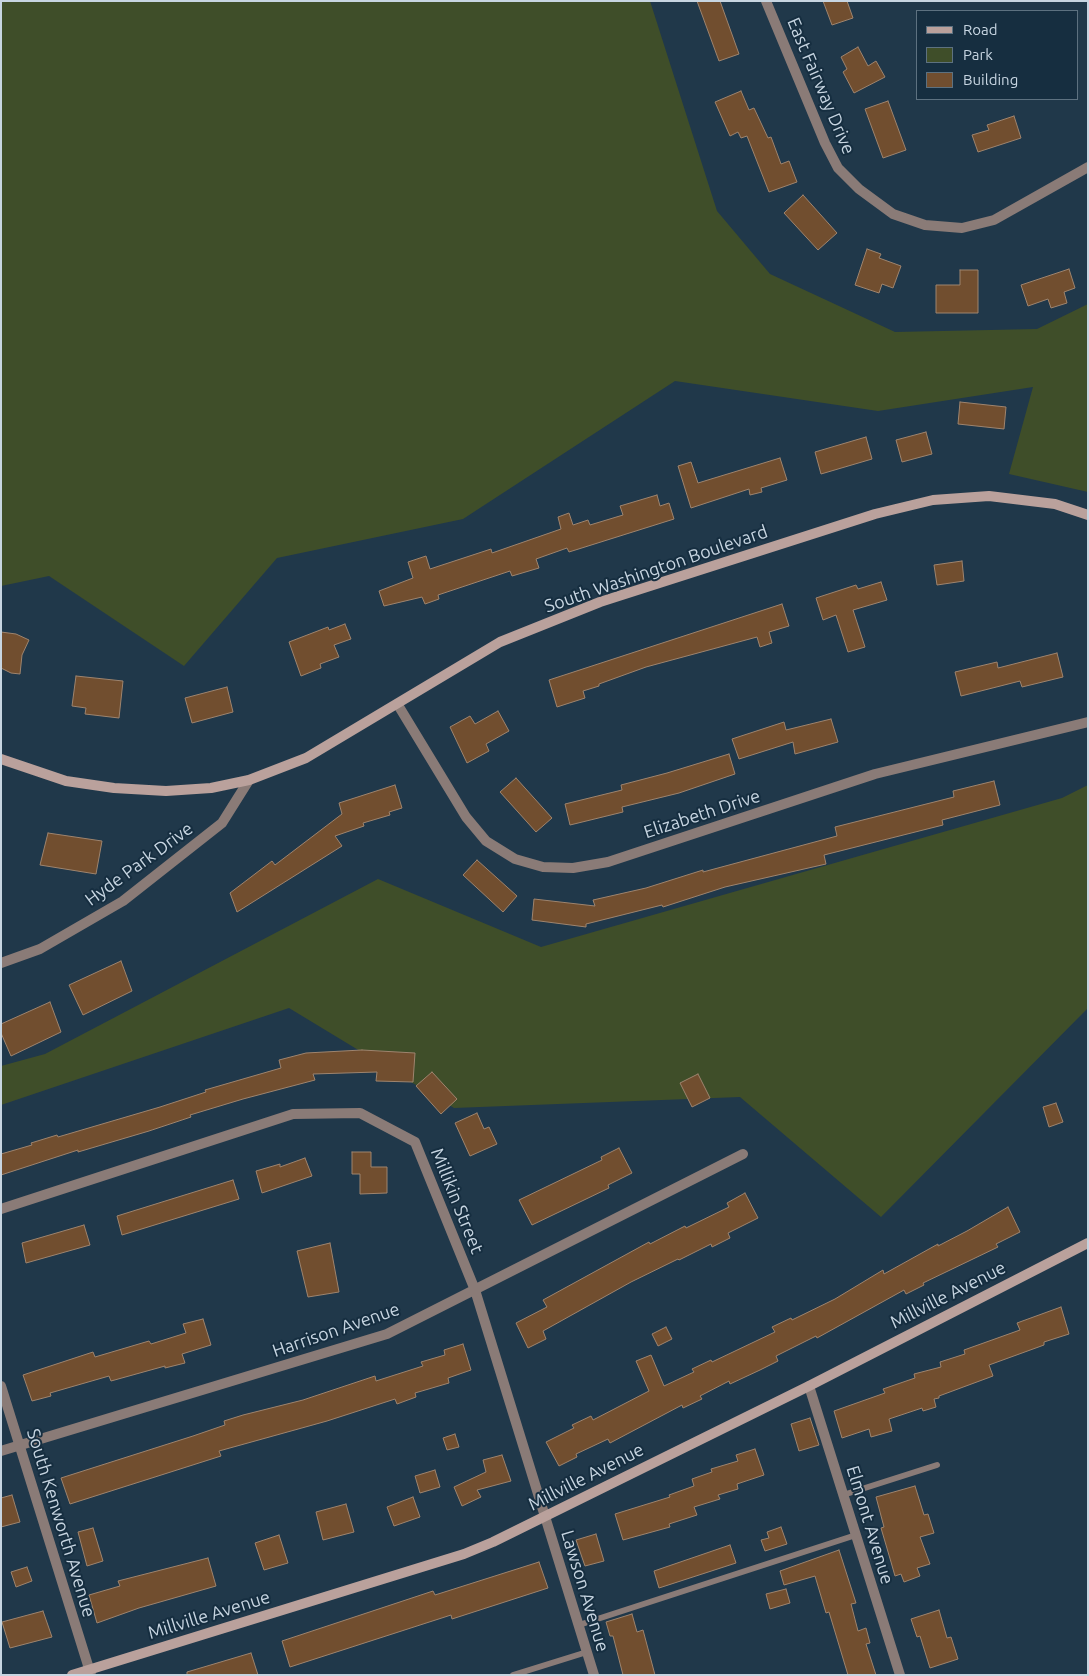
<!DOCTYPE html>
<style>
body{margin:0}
#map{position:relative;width:1089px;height:1676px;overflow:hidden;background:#20384a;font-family:Ubuntu,sans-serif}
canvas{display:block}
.frame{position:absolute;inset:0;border:2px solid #c7d5e1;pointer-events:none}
.legend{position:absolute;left:916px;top:10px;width:162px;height:90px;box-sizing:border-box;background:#162e40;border:1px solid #5d7180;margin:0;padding:6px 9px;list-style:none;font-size:15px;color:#c7d5e1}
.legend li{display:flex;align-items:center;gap:10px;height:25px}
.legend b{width:25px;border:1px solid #5d7180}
</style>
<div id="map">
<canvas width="1089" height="1676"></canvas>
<div class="frame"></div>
<ul class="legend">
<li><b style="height:6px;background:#baa19c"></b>Road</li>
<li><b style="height:14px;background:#3f4e29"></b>Park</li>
<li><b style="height:14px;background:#714e2f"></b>Building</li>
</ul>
</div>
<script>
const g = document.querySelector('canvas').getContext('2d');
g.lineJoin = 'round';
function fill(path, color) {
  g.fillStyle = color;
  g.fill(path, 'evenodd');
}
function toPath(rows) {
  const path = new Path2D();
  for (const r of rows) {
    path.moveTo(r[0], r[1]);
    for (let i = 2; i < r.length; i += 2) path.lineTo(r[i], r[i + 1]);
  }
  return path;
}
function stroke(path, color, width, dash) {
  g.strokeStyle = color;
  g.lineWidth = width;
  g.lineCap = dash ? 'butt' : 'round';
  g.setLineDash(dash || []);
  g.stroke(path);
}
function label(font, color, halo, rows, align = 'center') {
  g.font = font + ' Ubuntu,sans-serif';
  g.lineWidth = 4;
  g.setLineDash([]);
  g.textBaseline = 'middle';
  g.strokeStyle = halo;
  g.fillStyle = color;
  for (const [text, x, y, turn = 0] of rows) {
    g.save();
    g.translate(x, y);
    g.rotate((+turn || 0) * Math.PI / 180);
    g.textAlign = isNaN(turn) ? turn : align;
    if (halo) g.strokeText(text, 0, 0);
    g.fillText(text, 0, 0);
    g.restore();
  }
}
fill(toPath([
 [1,1,650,1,717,211,770,274,895,332,1037,329,1088,304,1088,492,1009,474,1033,387,878,411,675,381,463,519,277,558,184,666,49,576,1,586],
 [1088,785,1088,1008,881,1217,740,1097,454,1108,289,1008,1,1105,1,1066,45,1054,378,879,541,947,1062,798]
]), '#3f4e29');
const building = toPath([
 [697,1,720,1,739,54,719,61,697,1],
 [823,1,847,1,853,18,832,25,823,1],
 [858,47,868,66,876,61,885,77,854,93,843,72,847,69,841,57,858,47],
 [741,91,749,110,754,108,768,138,771,137,781,164,789,161,797,182,769,192,747,136,741,138,738,132,730,136,715,102,741,91],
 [888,101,906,150,883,158,865,109,888,101],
 [1014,116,1021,138,978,152,972,135,989,130,987,125,1014,116],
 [803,195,837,233,818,250,784,213,803,195],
 [867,249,881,254,879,258,901,266,893,288,882,284,879,293,855,285,867,249],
 [1069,269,1075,288,1064,292,1067,303,1051,308,1048,299,1028,306,1021,285,1069,269],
 [960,270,978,270,978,313,936,313,936,285,960,285,960,270],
 [960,402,1006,407,1004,429,958,424,960,402],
 [926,432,932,454,902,462,896,440,926,432],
 [866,437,872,459,821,474,815,452,866,437],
 [780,458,787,480,761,488,762,492,750,495,749,489,691,508,678,466,691,462,698,483,780,458],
 [657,495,660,506,669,503,674,519,569,552,567,548,536,559,539,568,512,576,510,571,438,595,439,599,425,604,422,597,384,606,379,591,413,578,408,562,426,556,430,569,491,549,492,553,561,529,558,517,569,513,573,525,588,520,590,525,623,515,620,506,657,495],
 [962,561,964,581,937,585,934,565,962,561],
 [881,582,887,600,853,610,865,647,848,652,836,615,823,620,816,598,856,585,858,589,881,582],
 [782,604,789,626,769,632,772,643,760,647,757,637,646,667,599,684,599,686,583,691,585,698,557,707,549,680,782,604],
 [345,624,351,639,334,645,339,657,320,664,321,668,301,676,289,642,328,627,329,630,345,624],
 [1,632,16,634,29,640,22,655,20,674,11,673,1,668,1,632],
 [1057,653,1063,677,1022,687,1020,681,961,696,955,672,997,662,998,668,1057,653],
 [76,676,123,681,119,718,85,714,86,708,72,706,76,676],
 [227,687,233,712,192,723,185,698,227,687],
 [498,711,509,731,486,744,489,751,467,763,450,727,470,716,475,724,498,711],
 [831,719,838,742,795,754,793,742,739,759,732,739,784,722,786,730,831,719],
 [729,754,735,774,679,793,622,807,623,812,570,825,565,804,622,790,621,785,667,773,729,754],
 [516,778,552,818,536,832,500,792,516,778],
 [994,781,1000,805,942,820,943,825,824,855,826,864,725,887,663,907,662,905,586,924,586,927,532,920,534,899,595,906,593,900,646,888,703,870,703,872,837,836,835,827,954,797,953,791,994,781],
 [395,785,402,808,389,812,390,815,363,823,364,826,335,836,342,846,237,912,230,893,272,861,275,865,342,814,339,803,395,785],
 [48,833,102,841,96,874,40,865,48,833],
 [477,860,517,896,503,912,463,875,477,860],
 [121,961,132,991,83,1015,69,985,121,961],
 [50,1002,61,1032,11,1056,1,1033,1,1024,50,1002],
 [362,1050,415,1053,413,1082,376,1081,377,1072,313,1074,315,1080,243,1099,190,1115,191,1117,149,1131,78,1152,78,1150,1,1175,1,1154,32,1145,31,1143,57,1135,58,1137,160,1107,206,1092,205,1090,281,1068,279,1060,306,1053,362,1050],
 [432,1072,457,1099,441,1114,416,1086,432,1072],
 [698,1074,710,1098,692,1107,680,1083,698,1074],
 [1056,1103,1063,1122,1049,1127,1043,1107,1056,1103],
 [477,1113,484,1129,489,1127,497,1144,470,1156,455,1123,477,1113],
 [619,1148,632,1173,608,1185,609,1188,532,1225,519,1200,602,1160,601,1157,619,1148],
 [352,1152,371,1152,371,1167,387,1167,387,1193,360,1194,360,1174,352,1174,352,1152],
 [305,1158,312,1176,262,1193,256,1171,280,1164,280,1167,305,1158],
 [233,1180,239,1199,122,1235,117,1216,233,1180],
 [745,1193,758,1218,728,1233,730,1238,712,1247,711,1244,679,1260,678,1259,631,1282,543,1331,546,1339,528,1348,516,1323,547,1307,543,1300,649,1242,650,1244,685,1226,686,1228,729,1207,727,1203,745,1193],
 [1008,1207,1020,1232,996,1244,998,1247,923,1283,924,1285,906,1294,904,1290,817,1338,816,1336,776,1356,778,1361,760,1370,730,1384,729,1381,700,1396,702,1399,683,1408,682,1405,610,1443,608,1439,576,1454,577,1457,559,1466,546,1442,574,1428,572,1425,591,1416,593,1420,649,1391,636,1361,651,1355,664,1386,694,1372,692,1369,711,1360,712,1362,775,1332,772,1327,791,1318,792,1320,835,1299,883,1270,884,1274,938,1244,938,1246,967,1231,1008,1207],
 [84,1225,90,1245,26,1263,22,1243,84,1225],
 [330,1243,339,1292,308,1297,297,1251,330,1243],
 [1061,1307,1069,1334,1044,1342,1044,1345,989,1365,993,1376,939,1396,939,1398,934,1399,936,1407,923,1411,922,1408,889,1419,892,1431,871,1437,869,1429,842,1438,834,1411,885,1393,883,1389,915,1378,914,1374,941,1367,940,1362,965,1354,964,1350,1020,1330,1017,1323,1061,1307],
 [203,1319,211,1345,182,1354,185,1363,165,1368,165,1366,111,1381,109,1376,50,1393,51,1396,32,1401,23,1375,93,1352,95,1357,149,1341,151,1344,186,1333,183,1324,203,1319],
 [666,1327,672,1339,658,1346,652,1334,666,1327],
 [463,1344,471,1370,448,1378,449,1383,415,1393,416,1397,397,1404,395,1399,327,1421,219,1451,221,1456,70,1504,61,1478,193,1436,225,1425,224,1421,243,1415,303,1400,375,1376,376,1381,423,1366,421,1362,445,1355,444,1350,463,1344],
 [810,1418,819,1445,799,1451,791,1424,810,1418],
 [455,1434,459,1447,447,1450,443,1438,455,1434],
 [755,1449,764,1475,737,1484,738,1489,718,1495,720,1499,694,1507,697,1515,669,1524,670,1527,623,1540,615,1514,670,1497,669,1495,694,1486,692,1479,712,1472,711,1469,738,1461,736,1455,755,1449],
 [502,1455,511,1481,477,1490,481,1497,462,1506,454,1487,486,1472,483,1460,502,1455],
 [435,1470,440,1487,420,1493,415,1476,435,1470],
 [915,1486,924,1515,928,1514,934,1533,920,1537,930,1564,917,1568,920,1576,904,1582,901,1574,895,1576,891,1562,881,1528,884,1527,876,1497,915,1486],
 [12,1495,20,1522,1,1527,1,1498,12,1495],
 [413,1497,420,1517,394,1526,387,1507,413,1497],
 [346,1504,354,1532,323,1540,316,1512,346,1504],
 [781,1527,787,1544,765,1551,761,1540,769,1538,767,1532,781,1527],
 [93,1528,103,1561,87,1566,78,1532,93,1528],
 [596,1534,604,1561,585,1566,576,1540,596,1534],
 [279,1535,288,1563,264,1570,255,1543,279,1535],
 [730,1545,736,1563,659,1588,654,1571,730,1545],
 [839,1550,856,1603,851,1604,858,1631,866,1628,870,1643,866,1644,876,1675,848,1675,829,1612,826,1613,815,1576,784,1585,780,1571,839,1550],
 [208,1558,216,1586,139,1608,97,1623,89,1595,120,1586,118,1581,208,1558],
 [539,1562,548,1588,452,1619,451,1615,290,1667,282,1641,433,1591,435,1595,539,1562],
 [27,1567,32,1581,16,1587,11,1572,27,1567],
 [786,1589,790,1603,770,1609,766,1594,786,1589],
 [939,1610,947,1638,951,1637,958,1659,930,1668,920,1636,917,1637,911,1619,939,1610],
 [43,1611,52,1637,10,1648,2,1622,43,1611],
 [632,1614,637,1632,643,1630,655,1675,623,1675,613,1636,610,1636,606,1622,632,1614],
 [251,1653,258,1675,187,1675,187,1672,251,1653]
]);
fill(building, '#714e2f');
stroke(building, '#9e846e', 1);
stroke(toPath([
 [843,1495,937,1465],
 [579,1625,856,1535],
 [513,1675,587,1652]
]), '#8a7b77', 6);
stroke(toPath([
 [766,1,825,143,838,168,859,189,893,214,925,225,962,228,994,220,1088,167],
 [398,705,466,817,486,841,515,859,543,867,573,868,608,862,875,774,1088,722],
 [1,963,40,949,123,901,222,823,249,780],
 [1,1209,293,1114,360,1113,415,1142,475,1290,594,1675],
 [1,1386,91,1675],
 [809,1386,900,1675],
 [1,1451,387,1334,743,1154]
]), '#8a7b77', 10);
stroke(toPath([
 [1,759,66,781,114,788,166,791,211,788,249,780,306,758,500,642,600,602,875,514,933,500,989,496,1055,504,1088,515],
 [72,1675,464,1554,493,1542,809,1386,1088,1243]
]), '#baa19c', 10);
label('18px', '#c7d5e1', '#162e40', [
 ["East Fairway Drive",821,86,67],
 ["South Washington Boulevard",656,569,-19],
 ["Elizabeth Drive",702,814,-18],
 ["Hyde Park Drive",139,864,-36],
 ["Millikin Street",457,1201,68],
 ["Millville Avenue",948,1295,-27],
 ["Harrison Avenue",336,1330,-19],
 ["Millville Avenue",586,1477,-27],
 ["South Kenworth Avenue",61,1523,73],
 ["Elmont Avenue",870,1525,73],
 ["Lawson Avenue",585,1591,73],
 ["Millville Avenue",209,1615,-17]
]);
</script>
